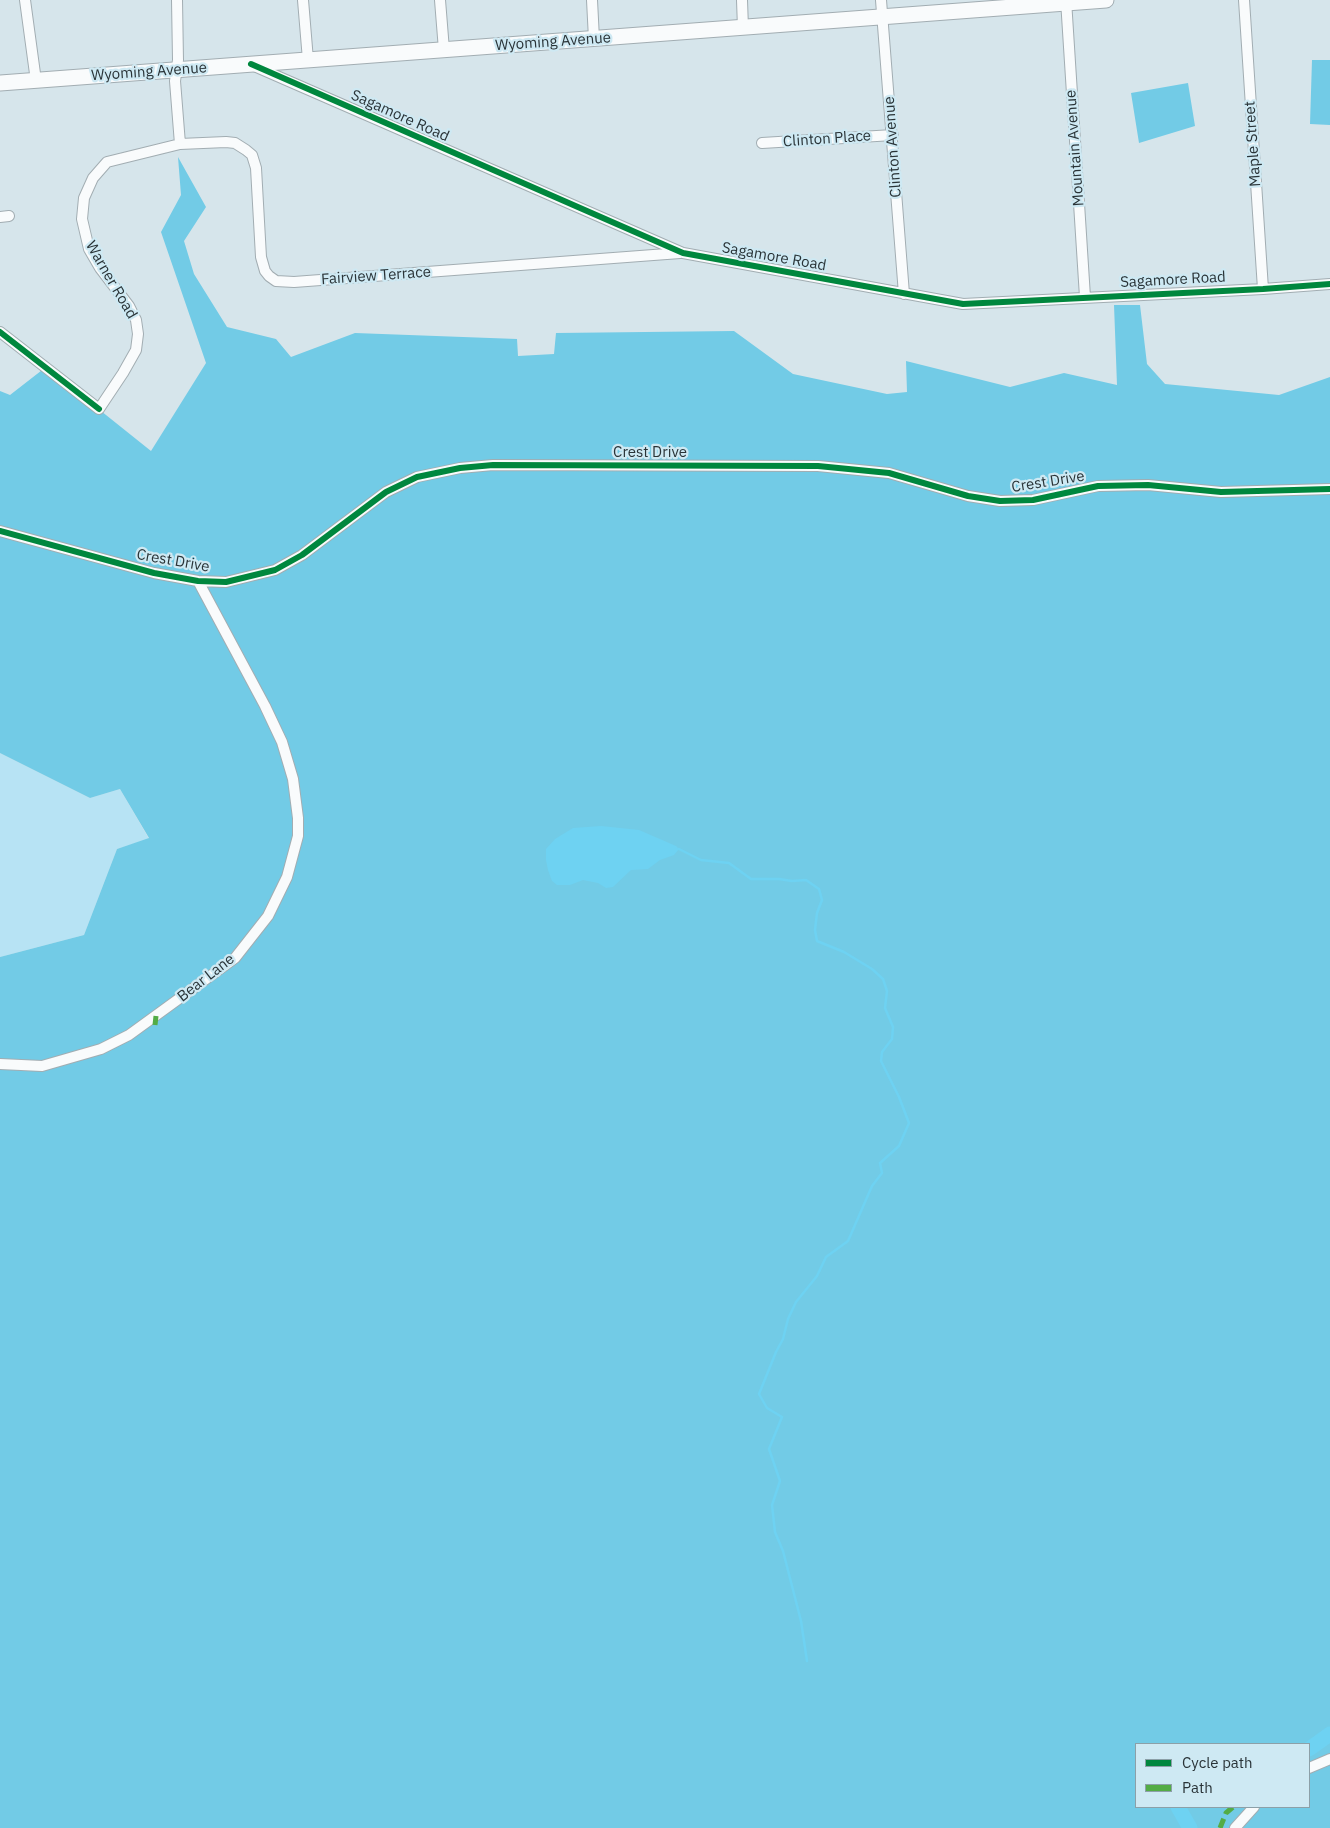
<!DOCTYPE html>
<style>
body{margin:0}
#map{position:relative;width:1330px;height:1828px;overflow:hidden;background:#d6e5eb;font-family:"IBM Plex Sans",sans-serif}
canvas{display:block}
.legend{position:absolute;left:1135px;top:1743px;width:175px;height:65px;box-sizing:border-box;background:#cee9f3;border:1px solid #8ca0a8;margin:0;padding:6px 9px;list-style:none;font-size:15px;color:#293337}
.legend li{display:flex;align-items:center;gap:10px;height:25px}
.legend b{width:25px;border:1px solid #8ca0a8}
</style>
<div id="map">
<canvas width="1330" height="1828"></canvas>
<ul class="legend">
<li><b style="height:6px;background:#00873e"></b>Cycle path</li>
<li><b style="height:6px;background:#53ac45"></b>Path</li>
</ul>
</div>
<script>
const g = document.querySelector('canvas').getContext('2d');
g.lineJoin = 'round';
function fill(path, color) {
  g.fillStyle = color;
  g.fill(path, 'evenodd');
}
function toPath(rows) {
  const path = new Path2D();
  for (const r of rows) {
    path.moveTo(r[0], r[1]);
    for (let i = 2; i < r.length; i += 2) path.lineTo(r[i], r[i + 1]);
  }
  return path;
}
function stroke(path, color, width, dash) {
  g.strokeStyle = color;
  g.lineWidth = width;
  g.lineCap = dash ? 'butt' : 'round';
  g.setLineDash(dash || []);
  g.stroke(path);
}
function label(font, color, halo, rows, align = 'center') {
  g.font = font + ' "IBM Plex Sans",sans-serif';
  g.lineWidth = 4.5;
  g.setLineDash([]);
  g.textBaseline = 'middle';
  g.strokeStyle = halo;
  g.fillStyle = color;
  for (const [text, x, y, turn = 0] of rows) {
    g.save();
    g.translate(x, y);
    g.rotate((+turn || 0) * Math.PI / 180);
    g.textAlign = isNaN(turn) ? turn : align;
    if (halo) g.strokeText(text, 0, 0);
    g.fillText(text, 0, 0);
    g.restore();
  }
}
fill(toPath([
 [0,753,90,798,120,789,149,839,117,849,84,935,0,957]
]), '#b7e3f4');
fill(toPath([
 [1312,60,1330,60,1330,125,1310,124],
 [1188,83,1195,126,1139,143,1131,93],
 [178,157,206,207,184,241,194,274,227,327,276,339,291,357,355,333,517,339,518,356,554,354,556,333,734,331,793,374,887,394,907,392,906,361,1010,387,1064,373,1117,385,1114,305,1140,305,1147,364,1165,384,1279,395,1330,377,1330,1828,0,1828,0,957,84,935,117,849,149,838,120,789,90,798,0,753,0,391,10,395,46,367,151,451,206,363,161,232,181,195],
 [1136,1744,1309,1744,1309,1807,1136,1807]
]), '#72cbe6');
fill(toPath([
 [601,826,639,830,676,846,679,849,674,855,660,860,648,869,631,870,613,887,606,888,598,883,583,880,570,885,557,885,552,881,548,870,546,860,546,849,555,839,573,828]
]), '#6ed2f2');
stroke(toPath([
 [679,849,701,860,729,863,751,879,779,879,792,881,806,880,819,889,822,900,817,913,815,930,817,941,844,952,872,969,883,979,887,991,885,1008,893,1027,892,1039,882,1052,881,1061,899,1097,909,1123,899,1146,880,1163,882,1173,872,1186,848,1241,826,1257,817,1276,796,1302,788,1319,783,1339,776,1352,759,1394,767,1408,782,1417,769,1449,780,1481,772,1505,775,1532,783,1551,801,1621,807,1661]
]), '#6ed2f2', 2.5);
stroke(toPath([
 [1309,1749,1330,1734],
 [1178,1807,1190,1828]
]), '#6ed2f2', 15);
const minor = toPath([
 [25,0,36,81],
 [177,0,178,60,175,81,180,144],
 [303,0,308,60],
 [440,0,444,50],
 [592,0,594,39],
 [742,0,743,28],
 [881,0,904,294],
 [1066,0,1085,297],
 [1244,0,1263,289],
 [254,66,683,253,963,304,1263,289,1330,284],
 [762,143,893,135],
 [0,217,9,216],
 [0,332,99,409,123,373,136,350,138,334,136,320,129,306,100,268,89,249,82,219,84,198,93,178,107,162,180,144,226,142,235,143,246,150,252,155,256,168,261,257,265,271,269,276,276,281,294,282,680,253],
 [0,531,154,573,198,581,226,582,275,570,302,555,386,492,417,477,460,468,493,465,818,466,889,473,968,496,1000,501,1033,500,1098,486,1148,485,1221,492,1330,489],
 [0,1064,42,1066,101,1049,129,1035,235,958,268,916,287,877,298,836,298,818,293,779,282,742,265,706,198,581],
 [1309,1768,1330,1759],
 [1235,1828,1254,1807]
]);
const secondary = toPath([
 [0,83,1106,0]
]);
stroke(minor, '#a2adb2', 12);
stroke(secondary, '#a2adb2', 17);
stroke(minor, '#f9fbfc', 10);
stroke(secondary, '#f9fbfc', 15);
stroke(toPath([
 [155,1025,156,1016],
 [1220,1828,1226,1813,1233,1807]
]), '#53ac45', 5, [10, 5]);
stroke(toPath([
 [251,64,683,253,963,304,1263,289,1330,284],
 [0,332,99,409],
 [0,531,154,573,198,581,226,582,275,570,302,555,386,492,417,477,460,468,493,465,818,466,889,473,968,496,1000,501,1033,500,1098,486,1148,485,1221,492,1330,489]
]), '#00873e', 6);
label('15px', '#293337', '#cee9f3', [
 ["Wyoming Avenue",553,42,-4],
 ["Wyoming Avenue",149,72,-4],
 ["Sagamore Road",400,116,24],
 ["Clinton Place",827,139,-4],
 ["Maple Street",1253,144,-94],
 ["Clinton Avenue",893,147,-94],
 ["Mountain Avenue",1075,148,-94],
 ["Sagamore Road",774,257,10],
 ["Fairview Terrace",376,276,-4],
 ["Warner Road",111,280,60],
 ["Sagamore Road",1173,280,-3],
 ["Crest Drive",650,453],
 ["Crest Drive",1048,482,-9],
 ["Crest Drive",173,561,10],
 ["Bear Lane",206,978,-38]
]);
</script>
